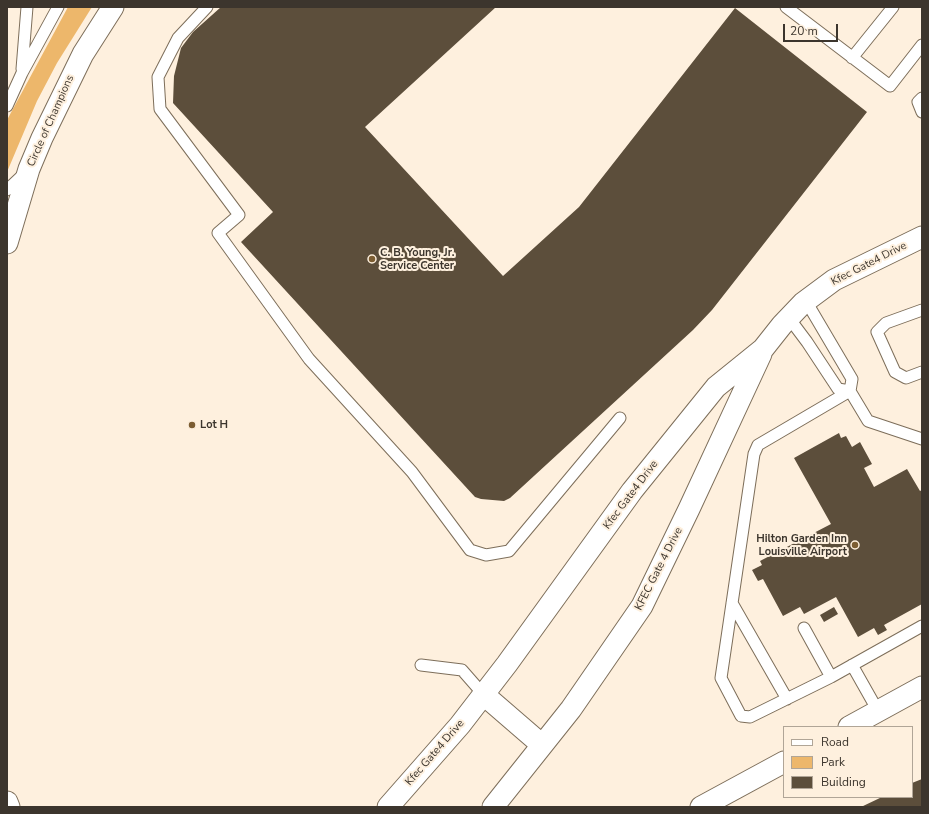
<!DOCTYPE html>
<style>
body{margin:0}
#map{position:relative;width:929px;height:814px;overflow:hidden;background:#fef0de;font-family:"Nunito Sans",sans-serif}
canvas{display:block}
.frame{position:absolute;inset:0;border:8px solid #3c352d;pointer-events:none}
.legend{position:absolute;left:783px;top:726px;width:130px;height:72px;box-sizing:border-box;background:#fef0de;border:1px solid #b0a597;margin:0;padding:5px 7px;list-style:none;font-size:12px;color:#3c352d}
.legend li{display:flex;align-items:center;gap:8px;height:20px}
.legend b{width:20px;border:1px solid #b0a597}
.scale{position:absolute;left:783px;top:24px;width:55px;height:18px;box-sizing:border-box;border:2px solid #3c352d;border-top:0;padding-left:5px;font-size:12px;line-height:14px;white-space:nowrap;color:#3c352d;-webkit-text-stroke:3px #fef0de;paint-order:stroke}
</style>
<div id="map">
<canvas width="929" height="814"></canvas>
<div class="frame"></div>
<ul class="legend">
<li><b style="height:5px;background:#fff"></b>Road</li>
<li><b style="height:11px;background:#edb76b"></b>Park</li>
<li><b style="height:11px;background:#5c4e3b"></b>Building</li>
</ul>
<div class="scale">20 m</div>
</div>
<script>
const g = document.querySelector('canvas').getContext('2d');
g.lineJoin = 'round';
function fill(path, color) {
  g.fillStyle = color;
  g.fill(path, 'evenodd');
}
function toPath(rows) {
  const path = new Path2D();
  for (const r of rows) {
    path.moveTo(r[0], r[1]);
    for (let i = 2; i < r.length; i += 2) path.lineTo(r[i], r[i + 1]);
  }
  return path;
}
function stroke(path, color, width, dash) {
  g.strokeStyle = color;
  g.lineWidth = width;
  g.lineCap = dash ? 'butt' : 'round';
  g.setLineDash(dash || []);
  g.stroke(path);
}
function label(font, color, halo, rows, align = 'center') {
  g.font = font + ' "Nunito Sans",sans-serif';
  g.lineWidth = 4;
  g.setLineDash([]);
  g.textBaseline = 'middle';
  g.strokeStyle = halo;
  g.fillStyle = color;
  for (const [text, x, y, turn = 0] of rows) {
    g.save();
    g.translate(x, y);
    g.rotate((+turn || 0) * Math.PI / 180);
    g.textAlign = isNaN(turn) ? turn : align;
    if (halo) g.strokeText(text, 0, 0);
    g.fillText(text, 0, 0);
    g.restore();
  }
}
fill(toPath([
 [68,7,92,7,57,63,37,101,7,172,7,120]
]), '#edb76b');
fill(toPath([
 [221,7,496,7,365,127,503,276,579,207,735,8,867,112,712,310,693,330,510,498,504,501,481,499,475,497,241,242,273,212,173,103,174,76,181,48,193,32],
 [839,433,841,438,846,436,852,447,860,442,872,464,864,468,874,487,907,469,920,491,922,490,922,604,884,625,887,630,878,635,874,628,858,637,836,597,804,614,800,607,783,616,763,579,758,581,752,570,762,565,760,561,831,524,794,458],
 [834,607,838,614,824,622,820,615],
 [922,779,922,807,861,807,882,797,912,797,912,783]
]), '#5c4e3b');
const service = toPath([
 [207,7,178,38,158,77,160,109,239,215,218,233,309,359,412,472,470,550,486,555,509,551,620,418],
 [786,7,890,86,922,45],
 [852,58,893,7],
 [22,69,27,7],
 [922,98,918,102,922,112],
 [7,106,22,73,58,7],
 [7,190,24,174],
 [806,301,852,379,850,391,868,421,922,439],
 [922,310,886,323,877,332,895,372,906,378,922,372],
 [789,318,807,342,838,389,850,391],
 [850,391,758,445,754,454,721,678,741,716,750,717,831,677,922,626],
 [732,603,787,699],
 [804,628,831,677],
 [421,665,462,670,483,694],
 [852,665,878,711]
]);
const minor = toPath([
 [7,243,29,169,42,138,83,54,113,7],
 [483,694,542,745],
 [849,727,922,687],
 [7,802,9,807],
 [388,807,460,725,507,664,632,491,716,387,763,349,782,325,803,303,834,280,922,237],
 [493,807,571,709,642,606,689,509,761,354],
 [701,807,784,762]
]);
stroke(service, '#7d6e5a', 13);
stroke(minor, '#7d6e5a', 23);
stroke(service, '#fff', 11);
stroke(minor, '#fff', 21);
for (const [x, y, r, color] of [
 [372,259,4,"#7c5d32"],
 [192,425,4,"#7c5d32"],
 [855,545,4,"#7c5d32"]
]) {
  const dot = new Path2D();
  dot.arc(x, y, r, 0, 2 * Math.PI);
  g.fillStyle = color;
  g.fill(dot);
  stroke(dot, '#fef0de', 1.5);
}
label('11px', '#3c352d', '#fef0de', [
 ["Circle of Champions",51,121,-66],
 ["Kfec Gate4 Drive",869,264,-27],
 ["Kfec Gate4 Drive",631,495,-53],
 ["KFEC Gate 4 Drive",659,569,-63],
 ["Kfec Gate4 Drive",435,753,-49]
]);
label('bold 11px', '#3c352d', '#fef0de', [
 ["C. B. Young, Jr.",380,253],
 ["Service Center",380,266],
 ["Lot H",200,425],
 ["Hilton Garden Inn",847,539,"right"],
 ["Louisville Airport",847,552,"right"]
], 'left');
</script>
